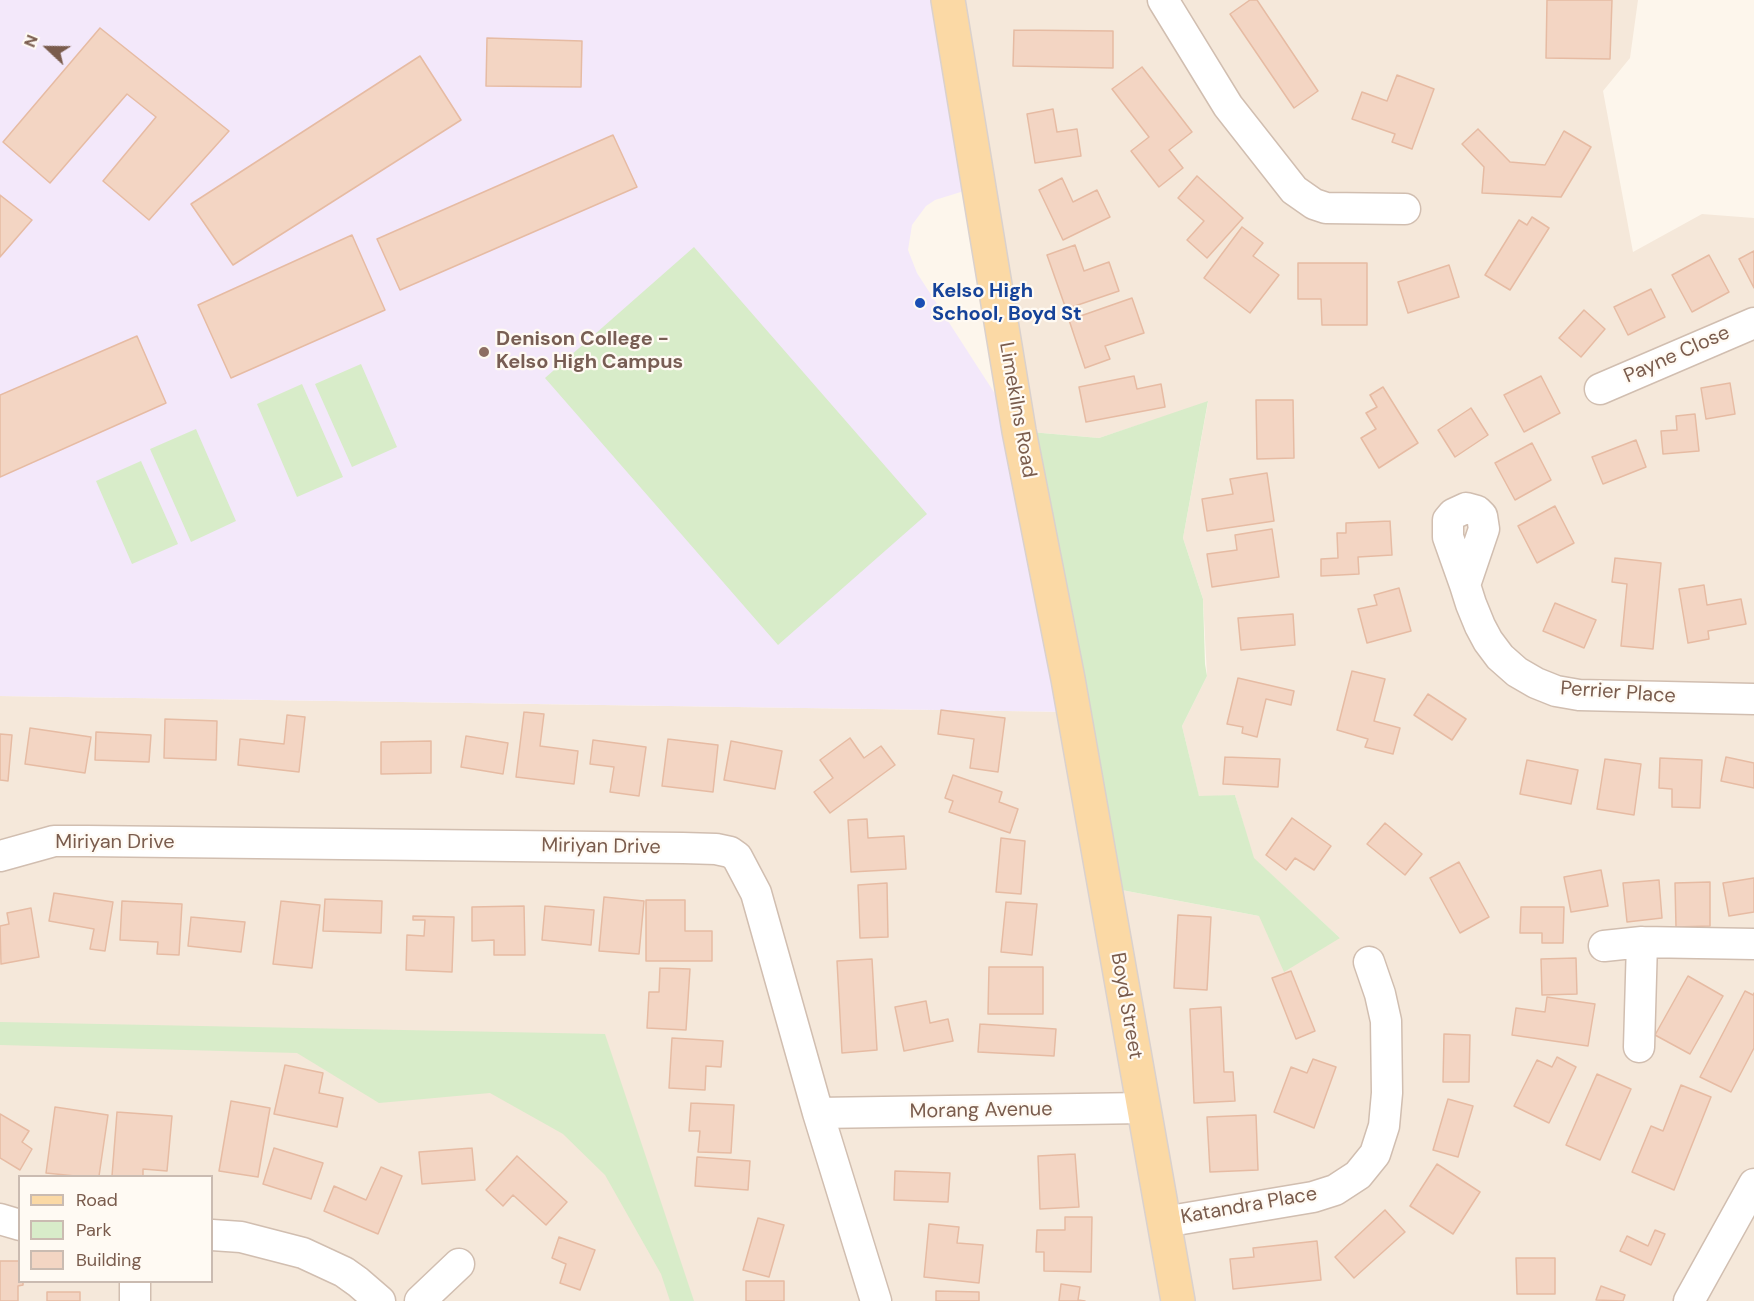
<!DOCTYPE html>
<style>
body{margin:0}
#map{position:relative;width:1754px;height:1301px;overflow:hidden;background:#fdf6ec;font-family:"DM Sans",sans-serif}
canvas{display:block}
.legend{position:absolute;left:18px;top:1175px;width:195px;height:108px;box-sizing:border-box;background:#fffaf3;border:2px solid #cabbb1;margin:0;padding:8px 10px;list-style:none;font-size:18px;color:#7a5c4d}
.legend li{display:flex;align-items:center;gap:12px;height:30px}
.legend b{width:30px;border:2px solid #cabbb1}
.north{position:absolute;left:18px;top:18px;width:60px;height:60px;-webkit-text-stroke:4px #fffaf3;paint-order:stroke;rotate:292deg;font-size:16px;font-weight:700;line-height:24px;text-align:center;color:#7a5c4d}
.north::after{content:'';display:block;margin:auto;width:21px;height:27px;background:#7a5c4d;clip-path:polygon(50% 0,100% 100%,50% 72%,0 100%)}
</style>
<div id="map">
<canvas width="1754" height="1301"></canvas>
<ul class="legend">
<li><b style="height:8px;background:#fbd9a5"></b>Road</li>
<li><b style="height:16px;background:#d8ecc9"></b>Park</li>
<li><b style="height:16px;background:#f3d5c3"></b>Building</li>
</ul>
<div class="north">N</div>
</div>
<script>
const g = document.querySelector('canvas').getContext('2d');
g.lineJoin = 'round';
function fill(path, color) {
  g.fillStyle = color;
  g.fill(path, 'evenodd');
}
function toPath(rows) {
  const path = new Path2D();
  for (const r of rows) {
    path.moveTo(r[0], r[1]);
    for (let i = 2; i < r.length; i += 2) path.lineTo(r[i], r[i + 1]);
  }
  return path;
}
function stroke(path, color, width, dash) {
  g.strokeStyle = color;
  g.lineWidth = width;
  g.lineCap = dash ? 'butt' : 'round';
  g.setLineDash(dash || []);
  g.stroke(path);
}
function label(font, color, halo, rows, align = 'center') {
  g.font = font + ' "DM Sans",sans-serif';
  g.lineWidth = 4.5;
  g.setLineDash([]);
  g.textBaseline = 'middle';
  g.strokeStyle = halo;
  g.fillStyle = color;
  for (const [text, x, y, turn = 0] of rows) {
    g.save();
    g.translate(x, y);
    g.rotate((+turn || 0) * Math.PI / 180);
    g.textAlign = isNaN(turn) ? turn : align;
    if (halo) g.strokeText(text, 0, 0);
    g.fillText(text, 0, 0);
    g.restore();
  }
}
fill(toPath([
 [948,0,1638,0,1630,58,1603,91,1633,252,1702,214,1754,218,1754,1301,0,1301,0,696,1073,712,1111,888,1259,916,1340,938,1253,858,1235,795,1199,797,1182,726,1207,676,1203,599,1183,538,1208,402,1099,438,1019,431],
 [20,1176,212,1176,212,1282,20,1282]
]), '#f5e8da');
fill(toPath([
 [0,0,948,0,980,186,935,200,926,206,912,225,908,250,917,273,1019,431,1073,712,0,696]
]), '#f3e8fa');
fill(toPath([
 [694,247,927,514,778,645,545,378],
 [361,364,397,447,352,467,315,384],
 [302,384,343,477,297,497,257,404],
 [1208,401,1183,538,1203,599,1205,664,1207,676,1182,726,1199,796,1235,795,1254,858,1340,938,1284,972,1259,916,1111,888,1019,431,1099,438],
 [196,429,236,521,191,542,150,449],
 [141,461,178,544,132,564,96,481],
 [0,1022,605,1034,694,1301,670,1301,661,1274,605,1175,563,1134,490,1093,379,1103,297,1053,0,1045]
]), '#d8ecc9');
const building = toPath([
 [1250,0,1257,0,1318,91,1294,108,1230,14,1250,0],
 [1547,0,1612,0,1610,59,1546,58,1547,0],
 [100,28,229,131,149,220,103,181,156,117,127,94,50,183,3,142,100,28],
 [1014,30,1113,31,1113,68,1013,66,1014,30],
 [487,38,582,41,581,87,486,86,487,38],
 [420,56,461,120,233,265,191,204,420,56],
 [1142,67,1192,132,1169,150,1183,168,1159,187,1131,151,1149,137,1112,89,1142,67],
 [1397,75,1434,89,1412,149,1392,142,1395,134,1352,119,1362,92,1387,101,1397,75],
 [1053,109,1057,132,1077,129,1081,156,1035,163,1027,114,1053,109],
 [1478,129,1510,162,1545,165,1564,131,1591,147,1561,197,1482,193,1484,167,1462,144,1478,129],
 [613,135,637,187,400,290,377,239,613,135],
 [1197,176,1243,218,1207,258,1187,240,1204,221,1178,198,1197,176],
 [1062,178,1073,202,1097,190,1110,217,1063,240,1039,190,1062,178],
 [0,195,32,220,0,257,0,195],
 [1532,217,1549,228,1510,290,1485,275,1519,220,1527,225,1532,217],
 [1242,227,1263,243,1253,256,1279,275,1250,313,1204,278,1242,227],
 [352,235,385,310,231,378,198,305,352,235],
 [1075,245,1084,271,1109,262,1119,291,1066,309,1047,255,1075,245],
 [1754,251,1754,288,1739,259,1754,251],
 [1709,255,1729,292,1692,312,1672,275,1709,255],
 [1298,263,1367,263,1367,325,1322,325,1321,299,1298,299,1298,263],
 [1449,265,1459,297,1408,313,1398,282,1449,265],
 [1651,289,1665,317,1628,335,1614,307,1651,289],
 [1132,298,1144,333,1105,346,1110,359,1085,368,1069,320,1132,298],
 [1584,310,1605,329,1581,357,1559,338,1584,310],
 [137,336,166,403,0,477,0,395,137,336],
 [1134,376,1137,389,1161,384,1165,407,1086,422,1079,387,1134,376],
 [1541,376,1560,413,1524,432,1504,395,1541,376],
 [1730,383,1735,414,1706,419,1701,388,1730,383],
 [1383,387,1418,443,1379,468,1361,438,1376,429,1366,413,1377,407,1370,395,1383,387],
 [1256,400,1293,400,1294,458,1257,459,1256,400],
 [1471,408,1488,435,1455,457,1438,430,1471,408],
 [1695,414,1699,451,1663,454,1661,431,1677,430,1676,416,1695,414],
 [1636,440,1646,467,1603,484,1592,457,1636,440],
 [1532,443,1551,480,1515,500,1495,463,1532,443],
 [1267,473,1274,521,1207,531,1202,499,1233,494,1230,479,1267,473],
 [1555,506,1574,543,1537,563,1518,526,1555,506],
 [1390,521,1392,555,1358,557,1359,574,1321,576,1321,559,1338,558,1337,533,1346,533,1346,523,1390,521],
 [1272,529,1279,577,1212,587,1207,554,1237,550,1235,535,1272,529],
 [1615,558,1661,563,1653,649,1621,646,1627,584,1612,582,1615,558],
 [1704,585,1707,605,1741,599,1746,624,1708,631,1709,639,1688,643,1679,589,1704,585],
 [1399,588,1411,631,1367,643,1358,609,1377,605,1374,595,1399,588],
 [1555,603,1596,620,1584,648,1543,631,1555,603],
 [1293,614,1295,645,1241,650,1238,618,1293,614],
 [1352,671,1385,679,1374,721,1400,728,1393,754,1365,747,1368,739,1337,730,1352,671],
 [1238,678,1294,691,1291,705,1266,699,1257,737,1242,733,1243,727,1227,724,1238,678],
 [1428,694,1466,719,1452,740,1414,715,1428,694],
 [941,710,1005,718,998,772,970,768,974,739,938,734,941,710],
 [524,712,544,714,540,746,578,751,574,784,516,777,524,712],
 [287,715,305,717,299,772,238,765,240,739,284,744,287,715],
 [165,719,217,721,216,760,164,758,165,719],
 [30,728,91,737,85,773,25,764,30,728],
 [96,732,151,735,149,762,95,760,96,732],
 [0,734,12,735,8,781,0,780,0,734],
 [466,736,508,743,503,774,461,767,466,736],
 [850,738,864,758,881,746,895,765,830,813,814,792,833,778,820,760,850,738],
 [668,739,718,745,713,792,662,786,668,739],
 [593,740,646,747,639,796,610,792,614,767,590,764,593,740],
 [431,741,431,773,381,774,381,742,431,741],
 [731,741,782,751,775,789,724,780,731,741],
 [1225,757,1280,759,1278,787,1223,784,1225,757],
 [1726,757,1754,763,1754,788,1721,781,1726,757],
 [1660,758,1702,760,1700,808,1672,807,1672,789,1659,788,1660,758],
 [1605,759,1641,764,1634,815,1597,809,1605,759],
 [1527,760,1578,770,1571,804,1520,794,1527,760],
 [953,775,1002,792,999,802,1018,809,1010,833,949,812,953,801,945,798,953,775],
 [1292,818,1331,846,1314,870,1295,858,1286,870,1266,855,1292,818],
 [867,819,868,838,904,836,906,869,851,872,848,820,867,819],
 [1385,823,1422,854,1405,875,1367,844,1385,823],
 [1001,838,1025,841,1021,894,996,892,1001,838],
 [1459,862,1489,917,1460,933,1430,878,1459,862],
 [1601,870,1608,906,1571,912,1564,877,1601,870],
 [1754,878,1754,912,1729,916,1723,883,1754,878],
 [1659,880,1662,918,1627,922,1623,883,1659,880],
 [1710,882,1710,926,1676,927,1675,883,1710,882],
 [887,883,888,937,860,938,858,885,887,883],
 [54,893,113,902,105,951,90,949,94,929,49,921,54,893],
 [604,897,644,901,639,954,599,951,604,897],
 [325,899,382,901,381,933,323,931,325,899],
 [646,900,685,900,685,931,712,931,712,961,646,961,646,900],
 [122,901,182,904,179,955,157,954,158,942,120,940,122,901],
 [281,901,320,905,312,968,273,964,281,901],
 [1006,902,1037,904,1032,955,1001,952,1006,902],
 [524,906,525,955,494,955,494,940,472,941,472,907,524,906],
 [545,906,594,910,591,945,542,940,545,906],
 [1521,907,1564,907,1563,943,1542,943,1542,933,1520,933,1521,907],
 [31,908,39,957,1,964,0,926,9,924,7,913,31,908],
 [1178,915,1211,917,1207,990,1174,988,1178,915],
 [413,916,454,917,452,972,406,970,407,935,424,936,425,920,413,920,413,916],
 [191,917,245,922,241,952,188,946,191,917],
 [1576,958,1577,994,1542,995,1541,959,1576,958],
 [872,959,877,1050,842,1053,837,961,872,959],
 [989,967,1043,967,1043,1014,988,1014,989,967],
 [660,968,690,969,686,1030,647,1028,649,992,659,992,660,968],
 [1291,971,1315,1031,1296,1039,1272,978,1291,971],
 [1688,976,1723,996,1690,1054,1655,1035,1688,976],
 [1745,991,1753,995,1754,993,1754,1048,1731,1092,1700,1077,1745,991],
 [1547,997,1595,1004,1588,1046,1512,1035,1516,1008,1545,1012,1547,997],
 [926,1001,930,1023,948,1019,953,1041,904,1051,895,1007,926,1001],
 [1221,1007,1224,1072,1233,1072,1235,1101,1194,1103,1190,1009,1221,1007],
 [980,1024,1056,1029,1054,1056,978,1052,980,1024],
 [1444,1034,1470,1035,1469,1082,1443,1082,1444,1034],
 [672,1038,723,1041,721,1067,706,1066,705,1090,669,1088,672,1038],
 [1557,1057,1576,1067,1549,1123,1514,1106,1537,1060,1552,1067,1557,1057],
 [1313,1059,1336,1067,1314,1128,1274,1112,1291,1067,1307,1073,1313,1059],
 [285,1065,323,1073,319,1093,343,1098,337,1127,274,1114,285,1065],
 [1597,1074,1631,1089,1600,1160,1566,1145,1597,1074],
 [1681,1085,1711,1097,1674,1190,1632,1172,1651,1126,1663,1131,1681,1085],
 [1448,1099,1473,1106,1458,1157,1433,1150,1448,1099],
 [231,1101,270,1108,258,1177,219,1171,231,1101],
 [691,1103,734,1105,731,1153,698,1152,700,1131,689,1131,691,1103],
 [55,1107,108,1115,99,1176,75,1176,46,1173,55,1107],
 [117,1112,172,1116,167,1171,143,1169,143,1176,112,1176,117,1112],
 [0,1114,29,1131,22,1142,32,1149,20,1170,0,1158,0,1114],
 [1256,1115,1258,1170,1210,1172,1207,1117,1256,1115],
 [274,1148,323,1163,311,1199,263,1184,274,1148],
 [472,1148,475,1180,422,1184,419,1152,472,1148],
 [1075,1154,1079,1207,1040,1209,1038,1156,1075,1154],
 [517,1156,567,1202,546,1225,513,1195,503,1206,486,1190,517,1156],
 [697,1157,750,1161,748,1190,695,1186,697,1157],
 [1437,1164,1480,1192,1453,1234,1410,1206,1437,1164],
 [381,1167,402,1176,378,1234,324,1211,334,1186,366,1200,381,1167],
 [895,1171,950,1173,948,1202,894,1200,895,1171],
 [1385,1210,1405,1232,1354,1278,1335,1257,1385,1210],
 [1065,1217,1092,1217,1091,1272,1044,1271,1044,1252,1036,1252,1037,1230,1065,1230,1065,1217],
 [758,1218,784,1225,769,1277,743,1270,758,1218],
 [929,1224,959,1227,957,1243,983,1245,979,1283,924,1277,929,1224],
 [1655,1230,1665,1234,1651,1265,1620,1251,1627,1236,1648,1246,1655,1230],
 [559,1237,595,1250,580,1290,560,1283,566,1264,552,1258,559,1237],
 [1317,1241,1321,1280,1233,1289,1230,1259,1254,1257,1253,1248,1317,1241],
 [1516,1258,1555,1258,1555,1294,1517,1294,1516,1258],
 [0,1261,20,1261,20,1282,23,1282,23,1285,18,1286,18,1301,0,1301,0,1261],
 [746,1281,784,1281,784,1301,746,1301,746,1281],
 [1061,1284,1080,1287,1078,1300,1085,1301,1059,1301,1061,1284],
 [1601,1286,1625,1295,1623,1301,1596,1300,1601,1286],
 [936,1291,979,1292,979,1301,936,1301,936,1291],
 [47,1292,80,1292,80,1301,47,1301,47,1292]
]);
fill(building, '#f3d5c3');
stroke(building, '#e6bba3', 1.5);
const minor = toPath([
 [1163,0,1228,106,1294,190,1314,204,1326,208,1405,209],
 [1600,389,1754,323],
 [1465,585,1484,529,1482,516,1477,511,1466,508,1453,514,1448,520,1448,537,1465,585,1471,604,1480,626,1488,641,1500,657,1517,672,1536,683,1556,691,1579,695,1754,699],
 [0,856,54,841,87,841,683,848,716,849,730,852,737,857,756,893,818,1113,876,1301],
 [1604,946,1642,942,1754,944],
 [1639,1047,1642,942],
 [818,1113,1144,1108],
 [0,1219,20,1225],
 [1164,1222,1313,1197,1335,1190,1358,1175,1375,1154,1384,1126,1387,1093,1386,1021,1380,994,1369,962],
 [212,1235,241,1237,303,1253,344,1272,358,1282,380,1301],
 [135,1282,135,1301],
 [420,1301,459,1264],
 [1689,1301,1754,1184]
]);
const major = toPath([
 [948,0,1019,431,1068,679,1178,1301]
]);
stroke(minor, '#d1beb0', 33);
stroke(major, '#dad1cd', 36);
stroke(minor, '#fff', 30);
stroke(major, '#fbd9a5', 33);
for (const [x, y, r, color] of [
 [920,303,6,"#1a4fb4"],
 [484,352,6,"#8d6e63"]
]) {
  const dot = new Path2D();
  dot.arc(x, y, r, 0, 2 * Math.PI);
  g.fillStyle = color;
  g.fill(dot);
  stroke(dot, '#fffaf3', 2);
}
label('bold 20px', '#164399', '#fffaf3', [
 ["Kelso High",932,292],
 ["School, Boyd St",932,315]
], 'left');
label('bold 20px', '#785e54', '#fffaf3', [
 ["Denison College -",496,340],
 ["Kelso High Campus",496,363]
], 'left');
label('20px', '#7a5c4d', '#fffaf3', [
 ["Payne Close",1677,355,-24],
 ["Limekilns Road",1017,410,80],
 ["Perrier Place",1618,693,4],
 ["Miriyan Drive",115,843],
 ["Miriyan Drive",601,847,1],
 ["Boyd Street",1126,1006,80],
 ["Morang Avenue",981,1111,-1],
 ["Katandra Place",1249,1206,-10]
]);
</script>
